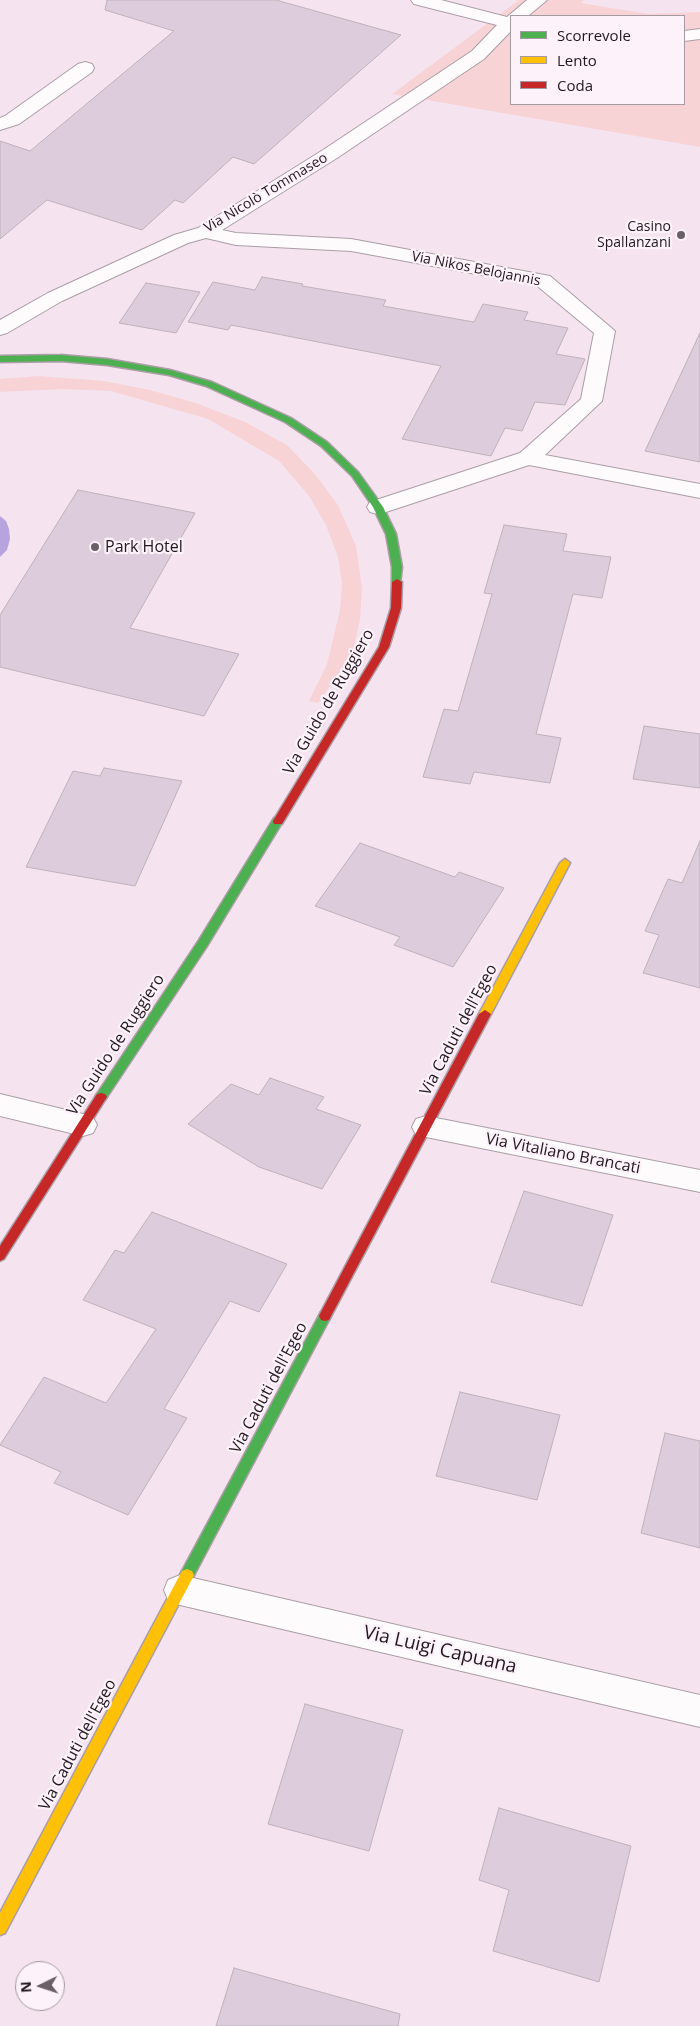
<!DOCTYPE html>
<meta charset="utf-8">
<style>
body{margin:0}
#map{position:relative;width:700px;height:2026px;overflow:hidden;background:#f5e4ef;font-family:"Open Sans",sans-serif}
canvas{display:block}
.legend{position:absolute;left:510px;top:15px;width:175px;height:90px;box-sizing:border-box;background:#fdf2f9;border:1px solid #a59aa1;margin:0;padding:6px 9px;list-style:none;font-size:15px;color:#21171e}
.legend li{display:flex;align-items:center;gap:10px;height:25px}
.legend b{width:25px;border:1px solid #a59aa1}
.north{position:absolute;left:15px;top:1961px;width:50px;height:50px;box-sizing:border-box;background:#fdf2f9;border:1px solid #a59aa1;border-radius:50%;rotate:266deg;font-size:14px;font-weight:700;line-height:20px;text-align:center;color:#21171e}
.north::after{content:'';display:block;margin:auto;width:18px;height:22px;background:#6b5f67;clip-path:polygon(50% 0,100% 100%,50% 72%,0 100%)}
</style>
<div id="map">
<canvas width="700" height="2026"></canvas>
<ul class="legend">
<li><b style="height:6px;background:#4caf50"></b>Scorrevole</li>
<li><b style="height:6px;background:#ffc107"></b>Lento</li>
<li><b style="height:6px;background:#c62828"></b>Coda</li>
</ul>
<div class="north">N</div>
</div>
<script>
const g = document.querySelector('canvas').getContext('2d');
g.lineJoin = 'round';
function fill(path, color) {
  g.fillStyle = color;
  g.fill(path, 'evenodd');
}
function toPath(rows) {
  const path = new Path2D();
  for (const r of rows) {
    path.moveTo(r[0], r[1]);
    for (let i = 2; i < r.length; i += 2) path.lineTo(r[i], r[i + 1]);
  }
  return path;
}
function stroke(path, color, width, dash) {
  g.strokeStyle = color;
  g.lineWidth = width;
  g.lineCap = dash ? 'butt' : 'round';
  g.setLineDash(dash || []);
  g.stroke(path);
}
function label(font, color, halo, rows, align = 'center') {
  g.font = font + ' "Open Sans",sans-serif';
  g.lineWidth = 4.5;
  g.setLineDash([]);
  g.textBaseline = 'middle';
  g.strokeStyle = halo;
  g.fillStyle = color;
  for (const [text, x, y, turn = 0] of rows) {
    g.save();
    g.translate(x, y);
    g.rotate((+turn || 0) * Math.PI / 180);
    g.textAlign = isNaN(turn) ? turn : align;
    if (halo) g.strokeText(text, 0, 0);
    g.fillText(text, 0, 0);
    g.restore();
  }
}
fill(toPath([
 [519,0,584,0,581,3,648,14,700,12,700,147,392,94],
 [511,16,684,16,684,104,511,104],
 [38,376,104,381,150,390,196,403,245,422,287,445,314,473,338,505,356,546,362,588,360,620,352,655,318,703,309,701,327,664,340,610,342,583,338,557,326,525,309,496,279,461,208,419,111,391,63,389,0,392,0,379]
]), '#f8d3d6');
fill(toPath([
 [0,516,6,521,9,529,10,539,7,550,0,557]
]), '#b7a4de');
const building = toPath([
 [107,0,276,0,401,35,254,164,233,157,183,203,175,200,142,230,47,200,0,239,0,141,30,151,174,31,105,10,107,0],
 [262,277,303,284,302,286,386,300,383,306,474,322,483,304,528,312,524,320,568,328,556,354,585,359,565,405,535,402,522,431,505,428,491,456,402,439,441,366,231,325,228,330,188,322,213,282,255,290,262,277],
 [146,283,200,292,176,333,119,323,146,283],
 [700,333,700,462,645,451,700,333],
 [78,490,195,513,130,628,239,654,204,716,0,667,0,615,78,490],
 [504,525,567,534,563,551,611,557,602,598,573,594,536,734,561,738,550,783,474,772,470,784,423,777,444,709,458,711,492,594,484,593,504,525],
 [644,726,700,734,700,788,633,779,644,726],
 [104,768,182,781,135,886,26,867,73,771,100,776,104,768],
 [700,841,700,988,643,973,659,935,645,931,668,879,682,883,700,841],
 [360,843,455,877,459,872,504,888,453,967,394,945,400,937,315,906,360,843],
 [270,1078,324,1097,316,1109,361,1125,322,1189,259,1167,188,1124,231,1084,259,1095,270,1078],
 [524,1191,613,1215,582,1306,491,1282,524,1191],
 [152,1212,287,1264,259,1312,230,1301,164,1409,187,1418,128,1515,54,1483,61,1472,0,1445,44,1377,106,1403,156,1329,83,1300,115,1250,124,1253,152,1212],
 [460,1392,560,1415,537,1500,436,1476,460,1392],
 [665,1433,700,1441,700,1548,641,1533,665,1433],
 [305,1704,403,1730,369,1851,268,1824,305,1704],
 [499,1808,631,1846,599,1982,493,1951,509,1890,479,1880,499,1808],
 [234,1968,400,2014,398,2026,216,2026,234,1968]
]);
fill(building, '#dcccdc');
stroke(building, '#bdb2bb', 1);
const street = toPath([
 [411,0,441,0,507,17,527,0,547,0,528,16,511,16,511,31,484,59,337,158,222,230,236,233,351,239,550,276,615,331,602,401,545,455,700,484,700,498,529,465,386,512,378,514,370,512,367,507,370,502,520,453,581,399,594,333,536,285,351,251,236,245,206,238,188,243,62,301,7,333,0,335,0,320,48,293,174,235,198,228,323,150,472,51,497,25,414,4,411,0],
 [700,29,700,39,684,41,684,31,700,29],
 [85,62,92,64,94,68,92,72,19,124,0,130,0,118,5,116,78,64,85,62],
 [0,1094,83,1114,93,1117,97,1125,93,1133,83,1136,0,1116,0,1094],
 [426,1116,700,1170,700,1192,416,1135,412,1127,416,1119,426,1116],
 [180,1575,700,1695,700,1727,180,1605,168,1600,164,1590,168,1580,180,1575]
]);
const fast = toPath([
 [61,355,107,359,170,370,212,382,291,418,327,442,358,472,383,507,396,534,402,567,400,584,397,585,392,582,392,567,386,534,373,507,352,476,321,446,285,422,206,386,169,375,107,365,61,361,0,362,0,356,61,355],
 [278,817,283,821,207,946,105,1100,97,1100,95,1097,97,1094,199,940,274,818,278,817],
 [325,1311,329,1312,331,1316,192,1579,187,1581,182,1579,180,1575,182,1571,321,1312,325,1311]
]);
const slow = toPath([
 [565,859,570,863,491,1014,485,1018,481,1017,479,1014,560,863,565,859],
 [187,1569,192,1571,194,1575,192,1579,5,1933,0,1935,0,1913,182,1571,187,1569]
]);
const jam = toPath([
 [397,579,402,582,401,608,389,647,282,824,274,824,273,821,379,647,391,608,392,582,397,579],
 [485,1010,491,1014,329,1320,325,1321,321,1320,319,1316,321,1312,479,1014,485,1010],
 [101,1093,105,1094,107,1097,105,1100,4,1259,0,1261,0,1246,97,1094,101,1093]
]);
stroke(street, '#ab9ea6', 2);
stroke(fast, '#ab9ea6', 3);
stroke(slow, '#ab9ea6', 3);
stroke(jam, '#ab9ea6', 3);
fill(street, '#fefbfd');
fill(fast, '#4caf50');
fill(slow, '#ffc107');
fill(jam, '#c62828');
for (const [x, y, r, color] of [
 [681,235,5,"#6b5f67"],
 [95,547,5,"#6b5f67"]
]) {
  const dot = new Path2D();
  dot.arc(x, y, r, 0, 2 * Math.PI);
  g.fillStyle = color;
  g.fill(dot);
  stroke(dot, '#fdf2f9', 2);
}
label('14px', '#21171e', '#fdf2f9', [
 ["Via Nicolò Tommaseo",266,193,-31],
 ["Via Nikos Belojannis",476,269,11]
]);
label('14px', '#21171e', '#fdf2f9', [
 ["Casino",671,227],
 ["Spallanzani",671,243]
], 'right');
label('16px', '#21171e', '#fdf2f9', [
 ["Park Hotel",105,547]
], 'left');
label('16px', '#21171e', '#fdf2f9', [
 ["Via Guido de Ruggiero",329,702,-60],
 ["Via Caduti dell'Egeo",459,1030,-62],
 ["Via Guido de Ruggiero",116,1045,-57],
 ["Via Vitaliano Brancati",563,1154,11],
 ["Via Caduti dell'Egeo",269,1388,-62],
 ["Via Caduti dell'Egeo",78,1745,-62]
]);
label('19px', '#21171e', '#fdf2f9', [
 ["Via Luigi Capuana",440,1650,13]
]);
</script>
